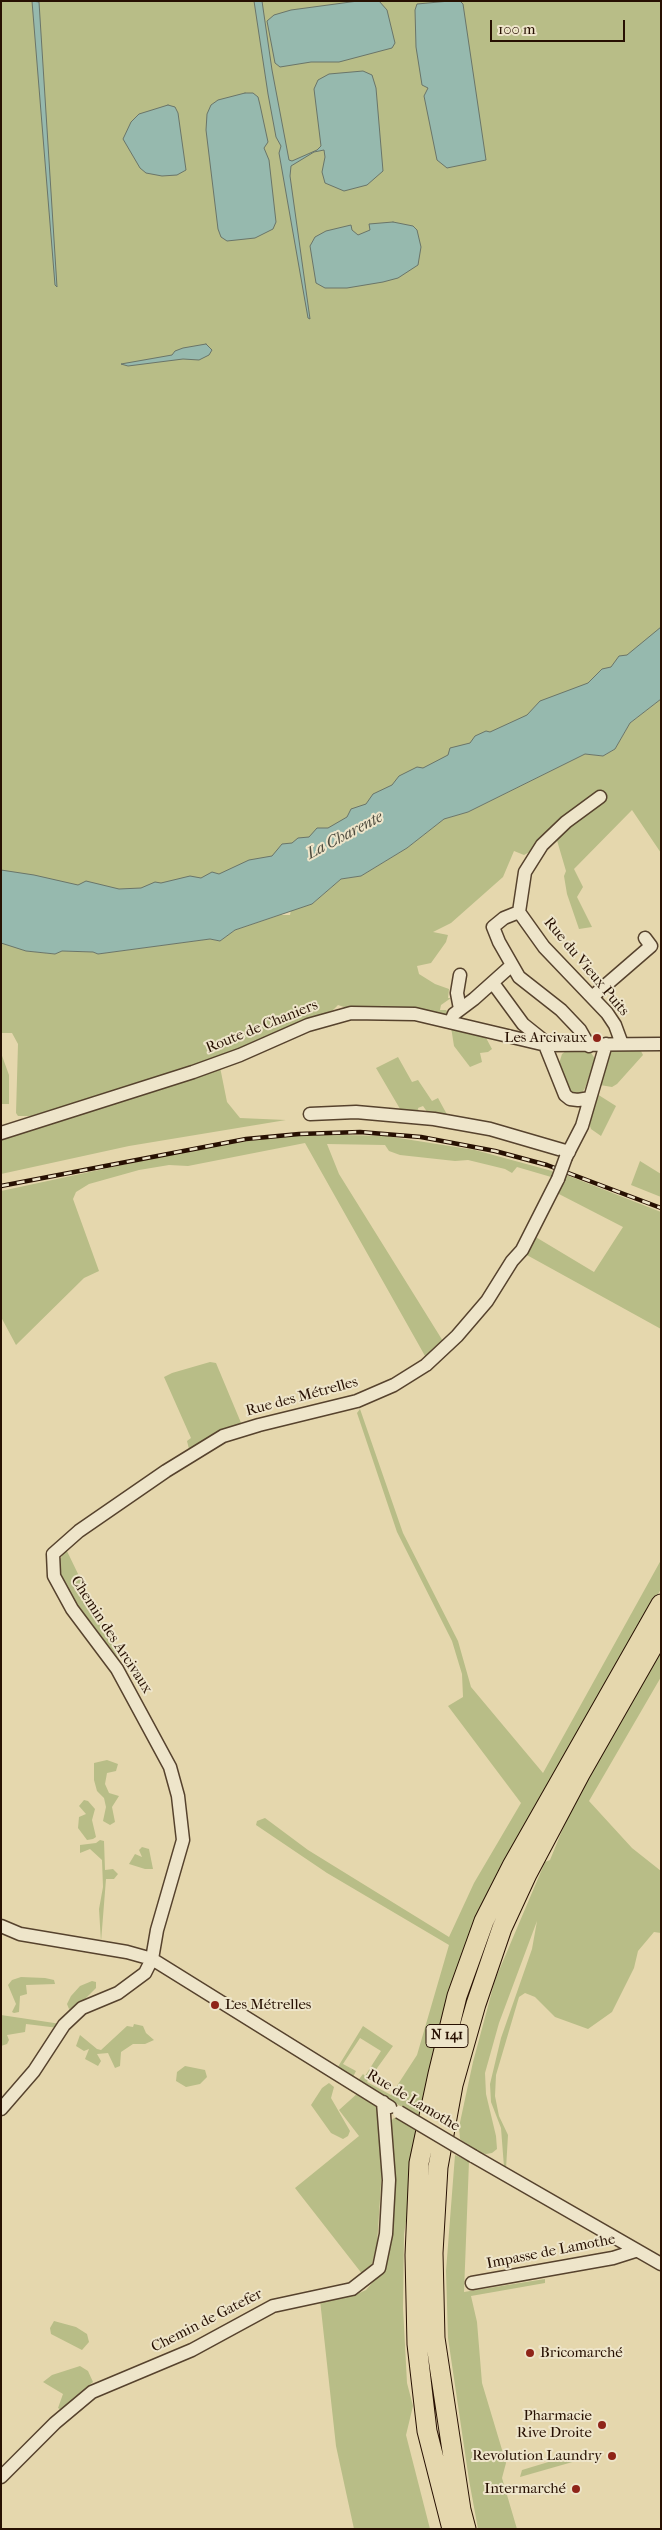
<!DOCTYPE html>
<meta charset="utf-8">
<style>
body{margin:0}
#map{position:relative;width:662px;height:2530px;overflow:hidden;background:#e5d7ad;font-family:"IM FELL French Canon",serif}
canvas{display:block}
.frame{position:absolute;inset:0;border:2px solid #271002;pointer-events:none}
.scale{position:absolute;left:490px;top:20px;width:135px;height:22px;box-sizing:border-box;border:2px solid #271002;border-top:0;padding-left:6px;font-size:15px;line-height:18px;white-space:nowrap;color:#271002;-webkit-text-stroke:4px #eee5ca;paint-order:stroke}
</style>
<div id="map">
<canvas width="662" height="2530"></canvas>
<div class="frame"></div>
<div class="scale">100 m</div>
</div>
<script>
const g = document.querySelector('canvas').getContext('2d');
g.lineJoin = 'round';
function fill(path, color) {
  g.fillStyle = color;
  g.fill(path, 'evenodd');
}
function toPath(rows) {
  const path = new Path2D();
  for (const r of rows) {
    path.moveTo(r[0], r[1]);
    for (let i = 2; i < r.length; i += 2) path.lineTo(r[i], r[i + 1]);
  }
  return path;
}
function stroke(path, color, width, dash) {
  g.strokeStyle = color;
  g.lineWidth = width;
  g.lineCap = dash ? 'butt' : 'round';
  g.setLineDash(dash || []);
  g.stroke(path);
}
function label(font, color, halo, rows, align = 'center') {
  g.font = font + ' "IM FELL French Canon",serif';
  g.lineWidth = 4;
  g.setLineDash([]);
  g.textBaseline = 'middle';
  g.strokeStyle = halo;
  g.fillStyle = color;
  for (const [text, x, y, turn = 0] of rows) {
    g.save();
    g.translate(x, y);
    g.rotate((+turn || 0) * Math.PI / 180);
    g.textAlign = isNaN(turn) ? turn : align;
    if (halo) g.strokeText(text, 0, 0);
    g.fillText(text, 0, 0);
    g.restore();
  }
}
fill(toPath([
 [1,1,661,1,661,643,378,807,230,879,156,893,1,885],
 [661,699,661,853,632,810,574,869,583,887,577,897,592,927,579,929,567,894,564,876,566,871,556,837,524,855,514,851,503,877,451,923,433,932,448,935,446,942,431,963,417,966,419,974,435,984,449,989,448,998,451,998,441,1005,440,1010,446,1010,449,1013,446,1015,389,1007,347,1008,338,1005,333,1010,239,1050,187,1068,37,1116,18,1116,16,1113,18,1044,12,1033,1,1033,1,941,26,951,55,954,62,951,93,952,98,954,210,939,220,941,235,930,280,915,290,915,291,910,312,904,341,879,361,876,407,848,444,819,468,812,585,754,603,756,615,749,630,723],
 [451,1027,485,1036,492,1049,488,1052,480,1053,482,1062,470,1067,454,1046],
 [615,1049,641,1051,643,1055,617,1084,612,1087,600,1085,610,1051],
 [566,1051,590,1051,595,1059,585,1088,582,1093,577,1095,570,1094,558,1067,562,1054],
 [1,1053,9,1075,9,1104,1,1104],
 [398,1057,412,1082,418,1080,432,1101,438,1098,450,1120,430,1116,423,1106,418,1108,419,1115,403,1114,376,1068],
 [220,1067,227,1102,240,1118,286,1120,129,1146,1,1174,1,1137],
 [597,1094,616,1106,601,1136,591,1129,589,1123],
 [344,1135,386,1136,475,1150,552,1171,558,1179,517,1167,512,1173,505,1169,468,1160,455,1161,400,1155,389,1151,385,1145,327,1144,339,1174,446,1346,429,1363,305,1143,188,1166,169,1165,139,1170,89,1184,76,1192,73,1199,99,1271,84,1278,16,1345,1,1317,1,1191,178,1153,247,1141,289,1136],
 [640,1161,661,1174,661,1197,631,1185],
 [564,1174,661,1212,661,1329,525,1254,534,1236,594,1272,623,1227,557,1193],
 [210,1362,216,1363,244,1430,196,1449,189,1449,187,1441,191,1438,164,1377,172,1373],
 [360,1409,403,1533,458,1641,471,1687,543,1773,661,1560,661,1589,495,1878,474,1929,422,2118,357,2082,363,2074,365,2076,381,2051,360,2038,343,2064,356,2071,352,2079,336,2070,363,2026,393,2046,367,2082,391,2095,417,2055,449,1945,327,1873,256,1825,257,1821,265,1818,308,1850,449,1937,474,1883,521,1803,448,1706,463,1697,462,1674,452,1641,397,1532,357,1413],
 [66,1549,119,1659,62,1585,58,1563],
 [661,1647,661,1677,589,1801,632,1848,661,1871,661,1933,654,1932,638,1951,634,1968,612,2012,588,2029,555,2017,535,1997,525,1993,519,1997,496,2075,495,2096,499,2116,508,2135,506,2169,504,2167,501,2128,491,2102,490,2084,501,2038,532,1949,537,1921,499,2023,485,2073,486,2094,496,2136,497,2149,492,2153,486,2154,478,2153,460,2139,459,2127,473,2062,495,1980,545,1862,550,1860,570,1811],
 [107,1760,118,1764,116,1771,107,1773,105,1784,109,1793,119,1796,112,1807,115,1822,110,1825,103,1821,106,1807,104,1798,97,1791,94,1780,94,1763],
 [84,1800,88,1801,95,1809,92,1820,96,1837,93,1839,87,1840,78,1828,79,1817,86,1814,79,1806],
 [100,1840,104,1841,105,1870,113,1869,118,1874,114,1879,106,1879,101,1942,99,1909,103,1887,102,1860,90,1849,80,1853,80,1845,96,1843],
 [142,1847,149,1849,153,1869,145,1869,129,1864,135,1854,142,1857,139,1850],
 [21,1977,45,1978,54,1980,55,1984,26,1985,27,1994,20,1996,19,2012,14,2013,12,2012,16,2004,8,1985,12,1980],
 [92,1981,96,1982,96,1988,79,2005,69,2009,67,2004,71,1996,80,1986],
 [1,2015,61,2024,59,2028,26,2024,25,2032,7,2035,9,2040,7,2044,1,2046],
 [134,2024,143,2026,146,2033,154,2040,145,2044,133,2044,121,2052,120,2066,115,2068,108,2053,97,2054,101,2061,98,2066,85,2059,89,2049,84,2051,76,2046,80,2035,97,2049,101,2050,127,2026,133,2027],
 [185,2066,205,2070,207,2077,200,2084,186,2087,176,2081,177,2072],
 [329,2083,334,2087,331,2098,350,2131,348,2136,343,2139,331,2133,311,2105,322,2088],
 [359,2092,374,2102,377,2109,382,2169,377,2244,372,2264,363,2275,295,2188,359,2136,339,2110],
 [394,2118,400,2118,420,2132,404,2234,403,2308,407,2383,413,2406,406,2435,430,2529,354,2529,336,2446,320,2300,355,2295,366,2290,378,2276,392,2201,394,2164,389,2141,390,2122],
 [455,2155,469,2161,464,2292,545,2279,545,2283,471,2296,477,2322,482,2383,506,2463,502,2478,517,2529,478,2529,469,2480,448,2338,446,2271],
 [54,2321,76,2327,87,2334,89,2342,82,2350,51,2334,50,2328],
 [80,2366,88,2371,93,2382,61,2410,58,2408,63,2394,43,2382,52,2375],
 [588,2450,590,2457,520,2477,522,2470]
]), '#b8bd87');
const water = toPath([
 [32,1,39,2,57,287,55,285,32,1],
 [254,1,262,1,272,70,289,160,292,161,317,150,321,146,314,89,318,80,329,74,363,71,372,75,376,88,383,171,367,185,344,191,325,183,322,172,325,157,324,150,314,152,291,166,290,176,310,319,308,318,279,153,281,146,276,137,268,94,254,1],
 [358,1,379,1,387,10,395,43,392,48,339,62,311,62,280,67,275,63,267,21,274,15,291,10,358,1],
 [450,1,460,1,463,4,486,160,447,168,437,160,424,96,428,88,422,85,416,47,415,10,417,4,450,1],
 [245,93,253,93,258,97,260,105,268,142,264,148,269,160,276,222,273,229,255,238,227,241,221,237,218,229,206,130,207,114,211,105,218,100,245,93],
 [168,105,175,107,178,113,186,170,177,175,162,176,146,173,140,168,123,139,131,122,139,114,168,105],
 [393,222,413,226,417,230,421,247,418,265,398,278,383,282,347,288,325,288,316,283,310,246,315,237,326,231,351,225,352,230,358,235,370,230,369,224,393,222],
 [206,344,212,350,209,355,199,360,183,359,128,366,121,364,172,355,175,351,183,348,206,344],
 [661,627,661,699,630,723,615,749,603,756,585,754,468,812,444,819,407,848,361,876,341,879,312,904,235,930,220,941,210,939,98,954,93,952,62,951,55,954,26,951,1,943,1,870,34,875,78,885,86,881,119,889,141,888,155,882,161,883,190,876,201,878,212,872,219,874,249,860,272,856,282,844,292,843,298,838,309,837,317,828,328,828,347,817,351,809,366,804,373,794,392,785,399,776,417,767,423,768,448,755,450,748,470,743,475,736,486,731,490,732,527,715,540,701,588,683,602,669,611,667,619,656,627,655,661,627]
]);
fill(water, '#96b9ae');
stroke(water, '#6a7569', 1);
const minor = toPath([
 [600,797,566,822,542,845,525,872,519,912,544,947,607,1013,615,1025,622,1044],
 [519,912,504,918,493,927,499,942,519,977,561,1010,580,1030,589,1046],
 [460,975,457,993,460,1009],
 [493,983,523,1024,543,1040,565,1095,570,1099,578,1100,590,1098],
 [592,997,651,946,645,938],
 [451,1021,454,1014,474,999,512,965],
 [310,1114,356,1112,434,1119,490,1129,569,1152],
 [1,1133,193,1072,240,1055,308,1025,351,1013,415,1014,546,1045,661,1044],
 [566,1157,582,1126,606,1044],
 [1,1926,20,1934,127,1952,152,1959,390,2107],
 [1,2109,34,2071,64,2025,82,2008,118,1993,145,1973,152,1959,157,1930,183,1840,178,1796,170,1767,117,1669,72,1609,54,1576,53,1554,79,1531,166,1471,223,1436,259,1425,357,1401,394,1385,426,1365,457,1336,487,1301,512,1261,522,1250,558,1179],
 [473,2156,661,2264],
 [472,2283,613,2258,635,2251],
 [1,2477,55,2423,92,2392,192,2350,273,2306,352,2289,379,2268,386,2234,389,2180,383,2102]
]);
const highway = toPath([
 [452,2529,427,2431,417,2344,415,2255,419,2163,438,2074,457,1996,484,1921,512,1866,661,1604],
 [466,2529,461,2510,435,2338,433,2253,438,2167,453,2085,476,2004,502,1928,527,1874,580,1774,661,1632]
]);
stroke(minor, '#56422d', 15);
stroke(highway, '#271002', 21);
stroke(minor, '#eee5ca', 12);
stroke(highway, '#e5d7ad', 19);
const rail = toPath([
 [1,1186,246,1139,299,1134,360,1132,421,1137,495,1151,547,1165,661,1208]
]);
stroke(rail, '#271002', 4.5);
stroke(rail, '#eee5ca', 2.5, [8]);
const minorBridge = toPath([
 [558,1179,566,1157],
 [399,2112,473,2156]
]);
stroke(minorBridge, '#56422d', 15, []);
stroke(minorBridge, '#eee5ca', 12);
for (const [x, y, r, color] of [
 [597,1038,5,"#8f2418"],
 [215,2005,5,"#8f2418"],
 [530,2353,5,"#8f2418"],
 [602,2425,5,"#8f2418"],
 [612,2456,5,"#8f2418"],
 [576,2489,5,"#8f2418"]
]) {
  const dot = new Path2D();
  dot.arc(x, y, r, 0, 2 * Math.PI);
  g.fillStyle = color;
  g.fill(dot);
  stroke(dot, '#eee5ca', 2);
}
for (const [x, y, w] of [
 [447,2036,42]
]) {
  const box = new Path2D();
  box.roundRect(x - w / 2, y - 11.5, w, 23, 4);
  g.fillStyle = '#eee5ca';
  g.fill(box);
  stroke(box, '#271002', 1);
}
label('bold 14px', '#271002', null, [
 ["N 141",447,2036]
]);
label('15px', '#271002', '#eee5ca', [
 ["Rue du Vieux Puits",586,967,50],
 ["Route de Chaniers",262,1027,-22],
 ["Rue des Métrelles",302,1397,-15],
 ["Chemin des Arcivaux",111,1635,57],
 ["Rue de Lamothe",413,2101,31],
 ["Impasse de Lamothe",551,2252,-11],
 ["Chemin de Gatefer",207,2321,-27]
]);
label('15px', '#271002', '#eee5ca', [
 ["Les Arcivaux",587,1038],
 ["Les Métrelles",225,2005,"left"],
 ["Bricomarché",540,2353,"left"],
 ["Pharmacie",592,2416],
 ["Rive Droite",592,2433],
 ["Revolution Laundry",602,2456],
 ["Intermarché",566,2489]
], 'right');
label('italic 16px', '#4e4b3e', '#eee5ca', [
 ["La Charente",345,836,-28]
]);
</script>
